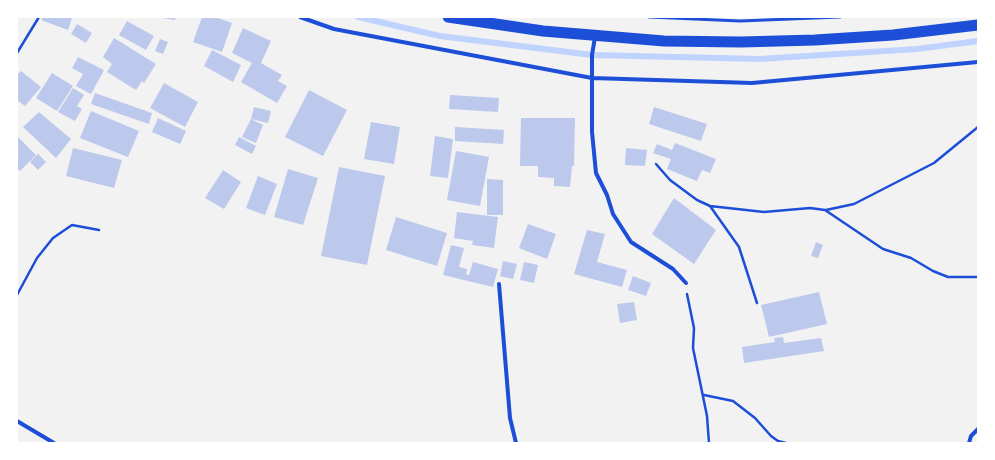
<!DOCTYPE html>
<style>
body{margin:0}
#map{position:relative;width:995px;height:460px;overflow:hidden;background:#f2f2f2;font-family:"Source Sans 3",sans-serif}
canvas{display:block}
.frame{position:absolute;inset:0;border:18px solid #fff;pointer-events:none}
</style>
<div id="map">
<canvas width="995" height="460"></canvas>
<div class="frame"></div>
</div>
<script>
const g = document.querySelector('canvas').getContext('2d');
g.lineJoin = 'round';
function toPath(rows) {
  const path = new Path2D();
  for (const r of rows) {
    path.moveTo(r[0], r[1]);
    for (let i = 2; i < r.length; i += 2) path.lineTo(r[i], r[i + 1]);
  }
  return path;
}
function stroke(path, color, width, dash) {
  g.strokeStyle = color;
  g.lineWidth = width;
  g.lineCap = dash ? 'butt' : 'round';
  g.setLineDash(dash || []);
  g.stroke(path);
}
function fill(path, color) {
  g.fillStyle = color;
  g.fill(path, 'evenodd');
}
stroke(toPath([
 [358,17,440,36,592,55,760,59,917,49,978,41]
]), '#bfd3fe', 6);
fill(toPath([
 [43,17,69,17,72,18,68,30,41,20],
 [156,17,176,17,175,20],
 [202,17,215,17,232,23,222,52,193,42],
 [127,21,154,36,146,50,119,35],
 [77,24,92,33,86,43,71,34],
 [243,28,271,41,261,63,282,75,278,81,287,86,277,103,241,82,252,63,232,53],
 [114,38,156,64,144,83,142,81,136,90,107,72,112,64,103,57],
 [160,39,168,42,163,54,155,51],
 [212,50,241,65,233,82,204,66],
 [78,57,104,70,91,94,76,86,83,74,72,68],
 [21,71,41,87,25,106,17,100,17,75],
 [52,73,73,86,57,111,36,98],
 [164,83,198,102,185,127,150,108],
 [73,88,84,95,77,106,82,109,75,121,58,112],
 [309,90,347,110,323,156,285,137],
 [95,93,152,113,149,124,91,104],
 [450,95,499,98,498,112,449,109],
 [254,107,271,111,268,123,251,119],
 [654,107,707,124,701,141,649,124],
 [91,111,139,131,128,157,80,138],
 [39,112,71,139,56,158,23,127],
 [158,118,186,131,180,144,152,132],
 [521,118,575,118,574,166,572,166,570,187,554,186,554,178,538,177,538,166,520,166],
 [251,119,263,125,256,143,242,137],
 [371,122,400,127,394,164,364,159],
 [455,127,504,130,503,144,455,141],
 [17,136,36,155,20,171,17,168],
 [435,136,453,139,448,178,430,176],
 [239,137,256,146,252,154,235,145],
 [675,143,716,159,710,173,702,170,697,181,667,169,671,159,653,153,657,144,672,150],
 [73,148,122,160,114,188,66,176],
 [626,148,647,150,645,166,625,165],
 [456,151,489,157,480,206,447,200],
 [38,154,46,162,38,170,30,162],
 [339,167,385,176,367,265,321,256],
 [288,169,318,178,303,225,274,217],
 [223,170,241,182,224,209,205,198],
 [258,176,277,184,265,215,246,208],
 [487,179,503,180,503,215,487,215],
 [674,198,716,230,694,264,652,234],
 [457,212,498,217,494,248,472,245,473,241,454,238],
 [396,217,447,233,437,266,386,250],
 [528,224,556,234,547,259,519,248],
 [587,230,605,234,597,262,627,270,622,287,574,274],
 [816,242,823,245,818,258,811,256],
 [451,245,464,248,459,267,467,269,466,274,469,275,473,262,498,269,493,287,443,275],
 [503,261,517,264,513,279,500,276],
 [524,262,538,265,534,283,520,280],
 [633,276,651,283,646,296,628,290],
 [819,292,827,324,769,337,761,305],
 [634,302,637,320,620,323,617,304],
 [783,337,784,343,821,338,824,351,744,363,742,347,775,342,774,338]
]), '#bdc9ec');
stroke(toPath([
 [17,53,39,17],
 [656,164,670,180,697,200,710,206,764,212,810,208,825,210,883,249,911,258,933,271,948,277,978,277],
 [710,206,739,247,757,303],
 [826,210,854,204,934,163,978,127],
 [687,294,694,328,693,348,707,416,709,443],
 [17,295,37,258,53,238,72,225,99,230],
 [704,395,733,401,755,418,771,436,778,441,786,443]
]), '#1d4ed8', 2.5);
stroke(toPath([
 [649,17,740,21,840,17]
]), '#1d4ed8', 3);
stroke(toPath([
 [300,17,334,29,592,78,752,83,978,62],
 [595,37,592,55,592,132,596,173,607,195,613,214,631,242,673,269,686,283],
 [499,284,510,418,516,443],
 [17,421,54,443],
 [969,443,971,436,978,429]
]), '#1d4ed8', 4);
stroke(toPath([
 [448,17,543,31,664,41,741,42,815,40,893,35,978,25]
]), '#1d4ed8', 11);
</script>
